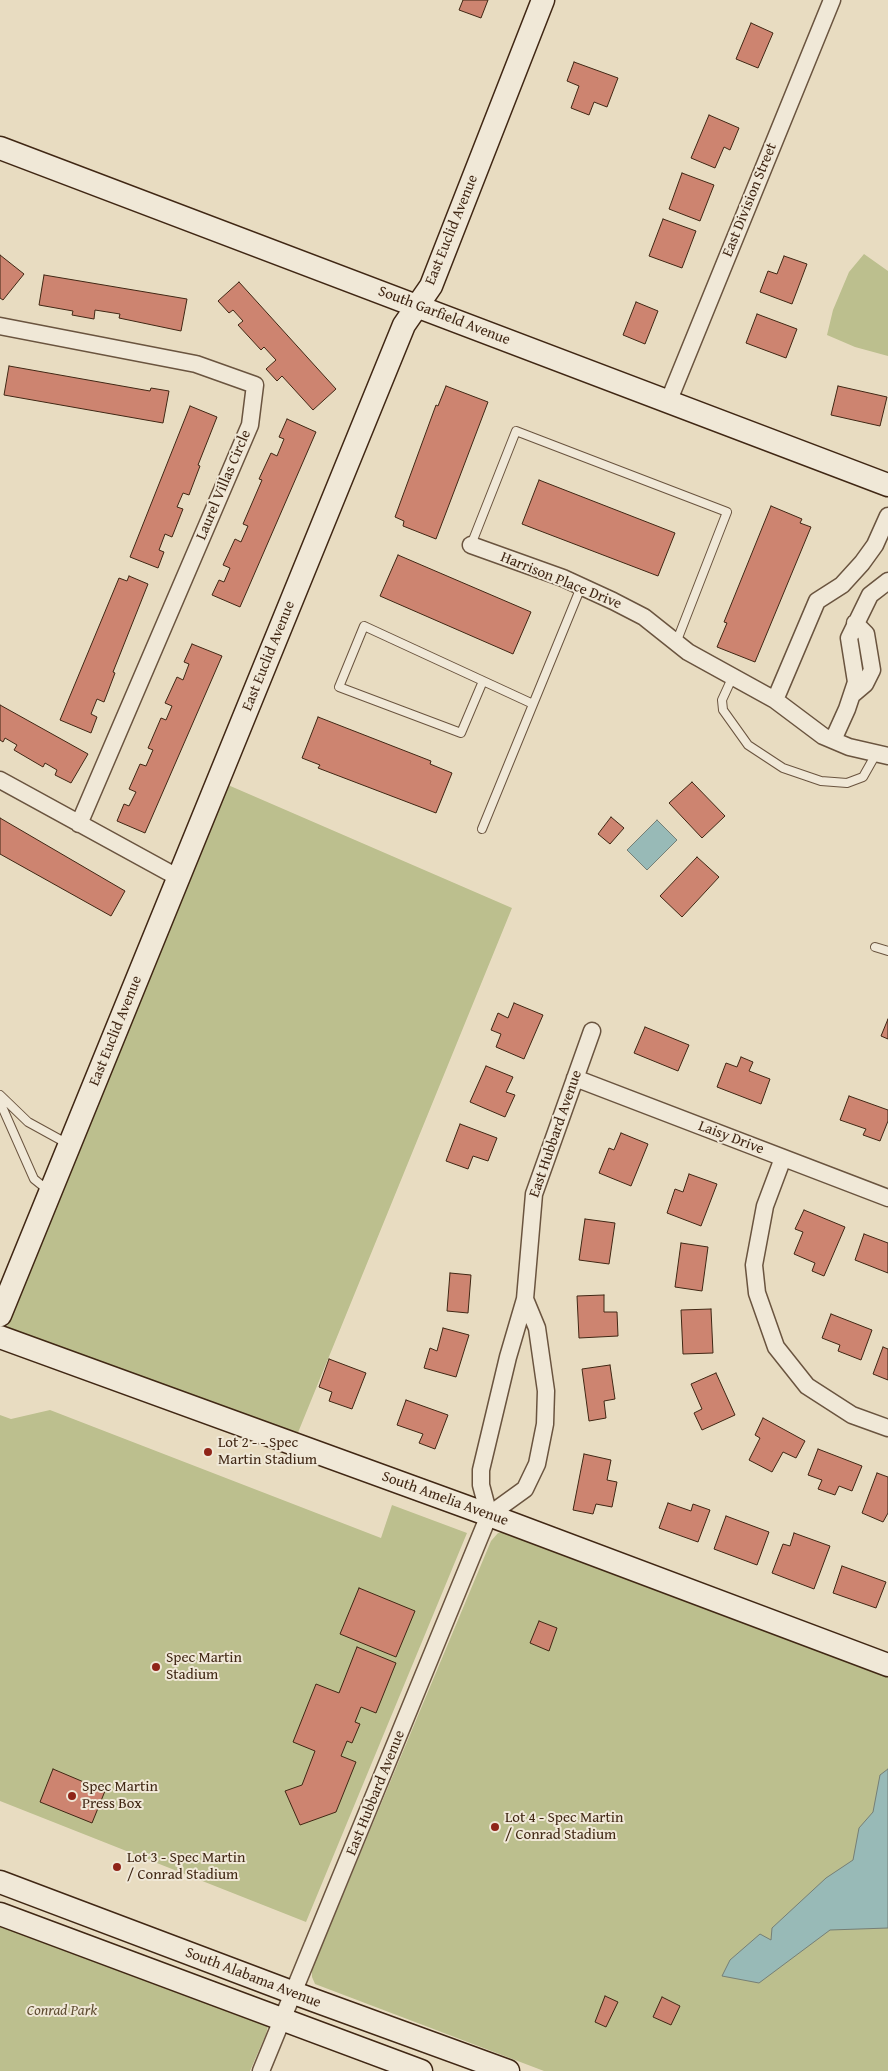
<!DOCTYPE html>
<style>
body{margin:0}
canvas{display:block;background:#e8dcc1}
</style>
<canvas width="888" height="2071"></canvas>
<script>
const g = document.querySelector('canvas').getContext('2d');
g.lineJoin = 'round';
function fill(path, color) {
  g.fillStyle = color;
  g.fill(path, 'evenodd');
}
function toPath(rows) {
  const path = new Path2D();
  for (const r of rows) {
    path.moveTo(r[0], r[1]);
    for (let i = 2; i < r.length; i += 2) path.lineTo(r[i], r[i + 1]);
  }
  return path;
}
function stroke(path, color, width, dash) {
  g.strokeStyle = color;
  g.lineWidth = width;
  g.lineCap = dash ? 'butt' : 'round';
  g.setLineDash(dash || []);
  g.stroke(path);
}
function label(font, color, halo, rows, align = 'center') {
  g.font = font + ' "Gentium Book Plus",serif';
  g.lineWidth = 4;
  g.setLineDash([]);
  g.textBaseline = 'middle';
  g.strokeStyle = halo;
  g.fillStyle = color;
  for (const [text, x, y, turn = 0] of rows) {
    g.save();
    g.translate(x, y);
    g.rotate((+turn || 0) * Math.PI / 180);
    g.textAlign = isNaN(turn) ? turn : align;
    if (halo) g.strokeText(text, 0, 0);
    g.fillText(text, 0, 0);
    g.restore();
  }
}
fill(toPath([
 [864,254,888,271,888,356,855,347,827,335,833,310,849,272],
 [228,785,512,908,297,1435,6,1329],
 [50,1410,381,1538,392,1505,467,1533,306,1922,0,1801,0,1415,11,1419],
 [505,1532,888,1677,888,2071,544,2071,315,1984,312,1977,312,1969,491,1541,498,1533],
 [0,1923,264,2020,268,2026,266,2034,250,2071,0,2071]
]), '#bcbf8e');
const water = toPath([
 [657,820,677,840,647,870,627,850,657,820],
 [888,1769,888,1928,830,1930,759,1983,722,1976,730,1960,760,1934,771,1940,772,1928,826,1878,853,1860,859,1828,873,1812,880,1775,888,1769]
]);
fill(water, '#98bab7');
stroke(water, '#757f76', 1);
const building = toPath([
 [463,0,488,0,481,18,459,10,463,0],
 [751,23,773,33,758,68,736,59,751,23],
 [574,62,618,78,607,107,594,102,589,115,571,108,579,86,567,81,574,62],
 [709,115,739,128,730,150,724,147,715,168,691,158,709,115],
 [682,173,714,185,700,221,669,209,682,173],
 [663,219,696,231,682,268,649,256,663,219],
 [0,255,24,274,3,300,0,298,0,255],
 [784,256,807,264,792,304,760,292,768,271,777,274,784,256],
 [44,275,187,299,181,331,119,318,120,314,95,310,94,319,72,315,73,311,39,305,44,275],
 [239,282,336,389,313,410,282,376,277,381,266,369,276,360,264,347,261,350,238,325,243,321,233,310,229,313,218,301,239,282],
 [636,302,658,311,645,344,623,335,636,302],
 [757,314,797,329,786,358,746,343,757,314],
 [9,366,150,391,151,388,169,391,163,423,4,395,9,366],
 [446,386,488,402,436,539,403,526,404,521,395,517,436,405,438,406,446,386],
 [838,386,887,397,880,426,831,415,838,386],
 [190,406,217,417,198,465,200,466,189,495,183,493,177,507,183,509,172,537,165,534,159,550,164,552,158,568,130,557,190,406],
 [287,419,316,432,240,607,212,595,219,580,224,582,230,568,223,565,235,539,241,542,248,526,243,524,262,480,259,479,271,453,277,456,284,439,279,437,287,419],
 [539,480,675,533,658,576,522,524,539,480],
 [771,506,802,519,800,523,811,527,755,662,717,647,727,623,724,622,771,506],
 [398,555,531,612,513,654,380,596,398,555],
 [129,576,148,584,113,672,115,673,104,702,97,699,91,714,97,717,91,733,60,720,119,578,127,581,129,576],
 [192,644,222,656,145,833,117,821,124,804,129,806,136,792,129,789,140,764,146,766,153,750,148,748,161,718,166,720,172,706,165,703,177,677,183,680,189,664,184,662,192,644],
 [0,705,88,754,71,783,55,775,57,770,45,763,43,767,14,750,17,745,5,738,3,742,0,740,0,705],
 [318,717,431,761,430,764,452,773,436,813,318,768,320,765,302,758,318,717],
 [692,782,725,816,702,838,669,803,692,782],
 [611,817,624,828,610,844,598,834,611,817],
 [0,818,125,891,111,916,0,854,0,818],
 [697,857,719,877,682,917,660,896,697,857],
 [514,1003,543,1015,524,1059,496,1047,501,1034,491,1030,498,1013,508,1018,514,1003],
 [888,1019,888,1039,881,1036,888,1019],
 [645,1027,689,1045,678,1071,634,1053,645,1027],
 [741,1057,753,1062,749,1071,770,1079,761,1104,717,1087,726,1063,737,1067,741,1057],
 [486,1066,513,1077,506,1092,515,1095,505,1117,470,1102,486,1066],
 [849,1096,888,1110,888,1121,880,1141,863,1135,866,1129,840,1120,849,1096],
 [460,1124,497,1138,488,1161,473,1156,468,1169,446,1161,460,1124],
 [621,1133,648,1144,631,1186,599,1173,609,1148,614,1150,621,1133],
 [689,1174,717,1184,701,1226,667,1213,675,1189,683,1192,689,1174],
 [804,1210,845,1227,824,1276,812,1271,815,1263,794,1254,803,1232,795,1229,804,1210],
 [585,1219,615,1223,609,1264,579,1260,585,1219],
 [864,1234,888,1243,888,1273,855,1260,864,1234],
 [681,1243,708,1247,702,1291,675,1287,681,1243],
 [450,1273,471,1275,468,1313,447,1311,450,1273],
 [604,1295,604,1312,617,1312,618,1336,579,1338,577,1296,604,1295],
 [711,1309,713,1353,683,1354,681,1310,711,1309],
 [831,1314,872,1330,861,1360,838,1351,840,1345,822,1338,831,1314],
 [443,1328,469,1335,456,1377,424,1368,430,1348,437,1351,443,1328],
 [883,1347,888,1349,888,1380,873,1374,883,1347],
 [329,1359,366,1373,352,1409,329,1401,332,1392,319,1387,329,1359],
 [610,1365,615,1399,604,1401,606,1418,589,1421,582,1369,610,1365],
 [716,1373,735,1415,702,1430,694,1413,702,1409,691,1384,716,1373],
 [406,1400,448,1415,435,1449,419,1443,423,1434,397,1425,406,1400],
 [763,1418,805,1441,796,1458,783,1452,772,1472,749,1460,760,1438,755,1435,763,1418],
 [818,1449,862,1466,852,1491,839,1486,835,1495,818,1489,822,1480,808,1475,818,1449],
 [584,1454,611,1460,607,1480,617,1482,612,1507,596,1504,593,1514,573,1510,584,1454],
 [877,1473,888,1477,888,1513,883,1522,862,1513,877,1473],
 [668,1503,691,1511,693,1504,710,1510,698,1542,659,1528,668,1503],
 [726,1516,769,1532,757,1565,714,1549,726,1516],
 [794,1533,830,1546,814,1589,772,1573,783,1544,790,1546,794,1533],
 [842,1566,886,1582,876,1608,833,1593,842,1566],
 [359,1588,415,1611,396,1657,340,1634,359,1588],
 [539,1621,557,1628,549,1651,530,1643,539,1621],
 [357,1647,396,1663,376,1713,361,1707,355,1722,360,1724,352,1743,347,1741,341,1756,356,1762,336,1812,300,1825,285,1791,302,1785,315,1751,293,1742,316,1684,339,1693,357,1647],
 [53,1769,105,1791,92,1823,40,1802,53,1769],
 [605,1996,618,2002,606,2027,595,2022,605,1996],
 [662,1997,680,2006,671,2025,653,2017,662,1997]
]);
fill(building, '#cd8470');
stroke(building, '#402714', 1);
const lane = toPath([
 [471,545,516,431,727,512,676,643],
 [733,676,722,700,723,710,748,745,783,768,821,781,847,783,863,777,876,754],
 [483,681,461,733,339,687,364,626,533,704],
 [482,829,581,587],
 [875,947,888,951],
 [0,1095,28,1122,68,1144],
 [0,1102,34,1179,49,1191]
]);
const street = toPath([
 [0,326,196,364,255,385,250,425,79,824],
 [669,400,832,0],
 [471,545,563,578,613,601,644,617,688,652,775,700,823,736,849,747,888,756],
 [852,695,865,684,872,670,866,634,855,623],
 [775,700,817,601,842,585,862,563,875,545,888,516],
 [833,740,847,709,856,682,849,638,870,595,888,581],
 [0,780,179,878],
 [575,1078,888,1198],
 [783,1158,765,1206,754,1265,757,1293,776,1347,807,1386,852,1415,888,1428],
 [525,1299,534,1194,592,1031],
 [261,2071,489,1515,525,1489,537,1464,545,1424,546,1391,537,1328,525,1299,508,1357,481,1470,481,1485,489,1515]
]);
const secondary = toPath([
 [0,148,888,485],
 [0,1315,404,325,431,286,543,0],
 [0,1337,489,1515,888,1665],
 [0,1882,294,1993,508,2071],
 [0,1914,421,2071]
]);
stroke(lane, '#6a543f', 10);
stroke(street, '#6a543f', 19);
stroke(secondary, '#402714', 25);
stroke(lane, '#f0e8d7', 8);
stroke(street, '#f0e8d7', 16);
stroke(secondary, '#f0e8d7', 22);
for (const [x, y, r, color] of [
 [208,1452,5,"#8f2418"],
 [156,1667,5,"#8f2418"],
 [72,1796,5,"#8f2418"],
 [495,1827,5,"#8f2418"],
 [117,1867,5,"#8f2418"]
]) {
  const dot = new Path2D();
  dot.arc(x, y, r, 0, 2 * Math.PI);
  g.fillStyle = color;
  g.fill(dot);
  stroke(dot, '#f0e8d7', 2);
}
label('15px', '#402714', '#f0e8d7', [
 ["East Division Street",750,200,-68],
 ["East Euclid Avenue",452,230,-68],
 ["South Garfield Avenue",444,316,21],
 ["Laurel Villas Circle",224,485,-67],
 ["Harrison Place Drive",561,581,22],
 ["East Euclid Avenue",269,656,-68],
 ["East Euclid Avenue",116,1031,-68],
 ["East Hubbard Avenue",556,1134,-71],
 ["Laisy Drive",731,1138,21],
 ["South Amelia Avenue",445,1499,20],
 ["East Hubbard Avenue",376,1793,-68],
 ["South Alabama Avenue",253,1978,21]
]);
label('15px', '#402714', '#f0e8d7', [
 ["Lot 2 - - Spec",218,1443],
 ["Martin Stadium",218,1460],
 ["Spec Martin",166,1658],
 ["Stadium",166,1675],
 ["Spec Martin",82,1787],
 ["Press Box",82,1804],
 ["Lot 4 - Spec Martin",505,1818],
 ["/ Conrad Stadium",505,1835],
 ["Lot 3 - Spec Martin",127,1858],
 ["/ Conrad Stadium",127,1875]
], 'left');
label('italic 15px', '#5f4d32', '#f0e8d7', [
 ["Conrad Park",62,2011]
]);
</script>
